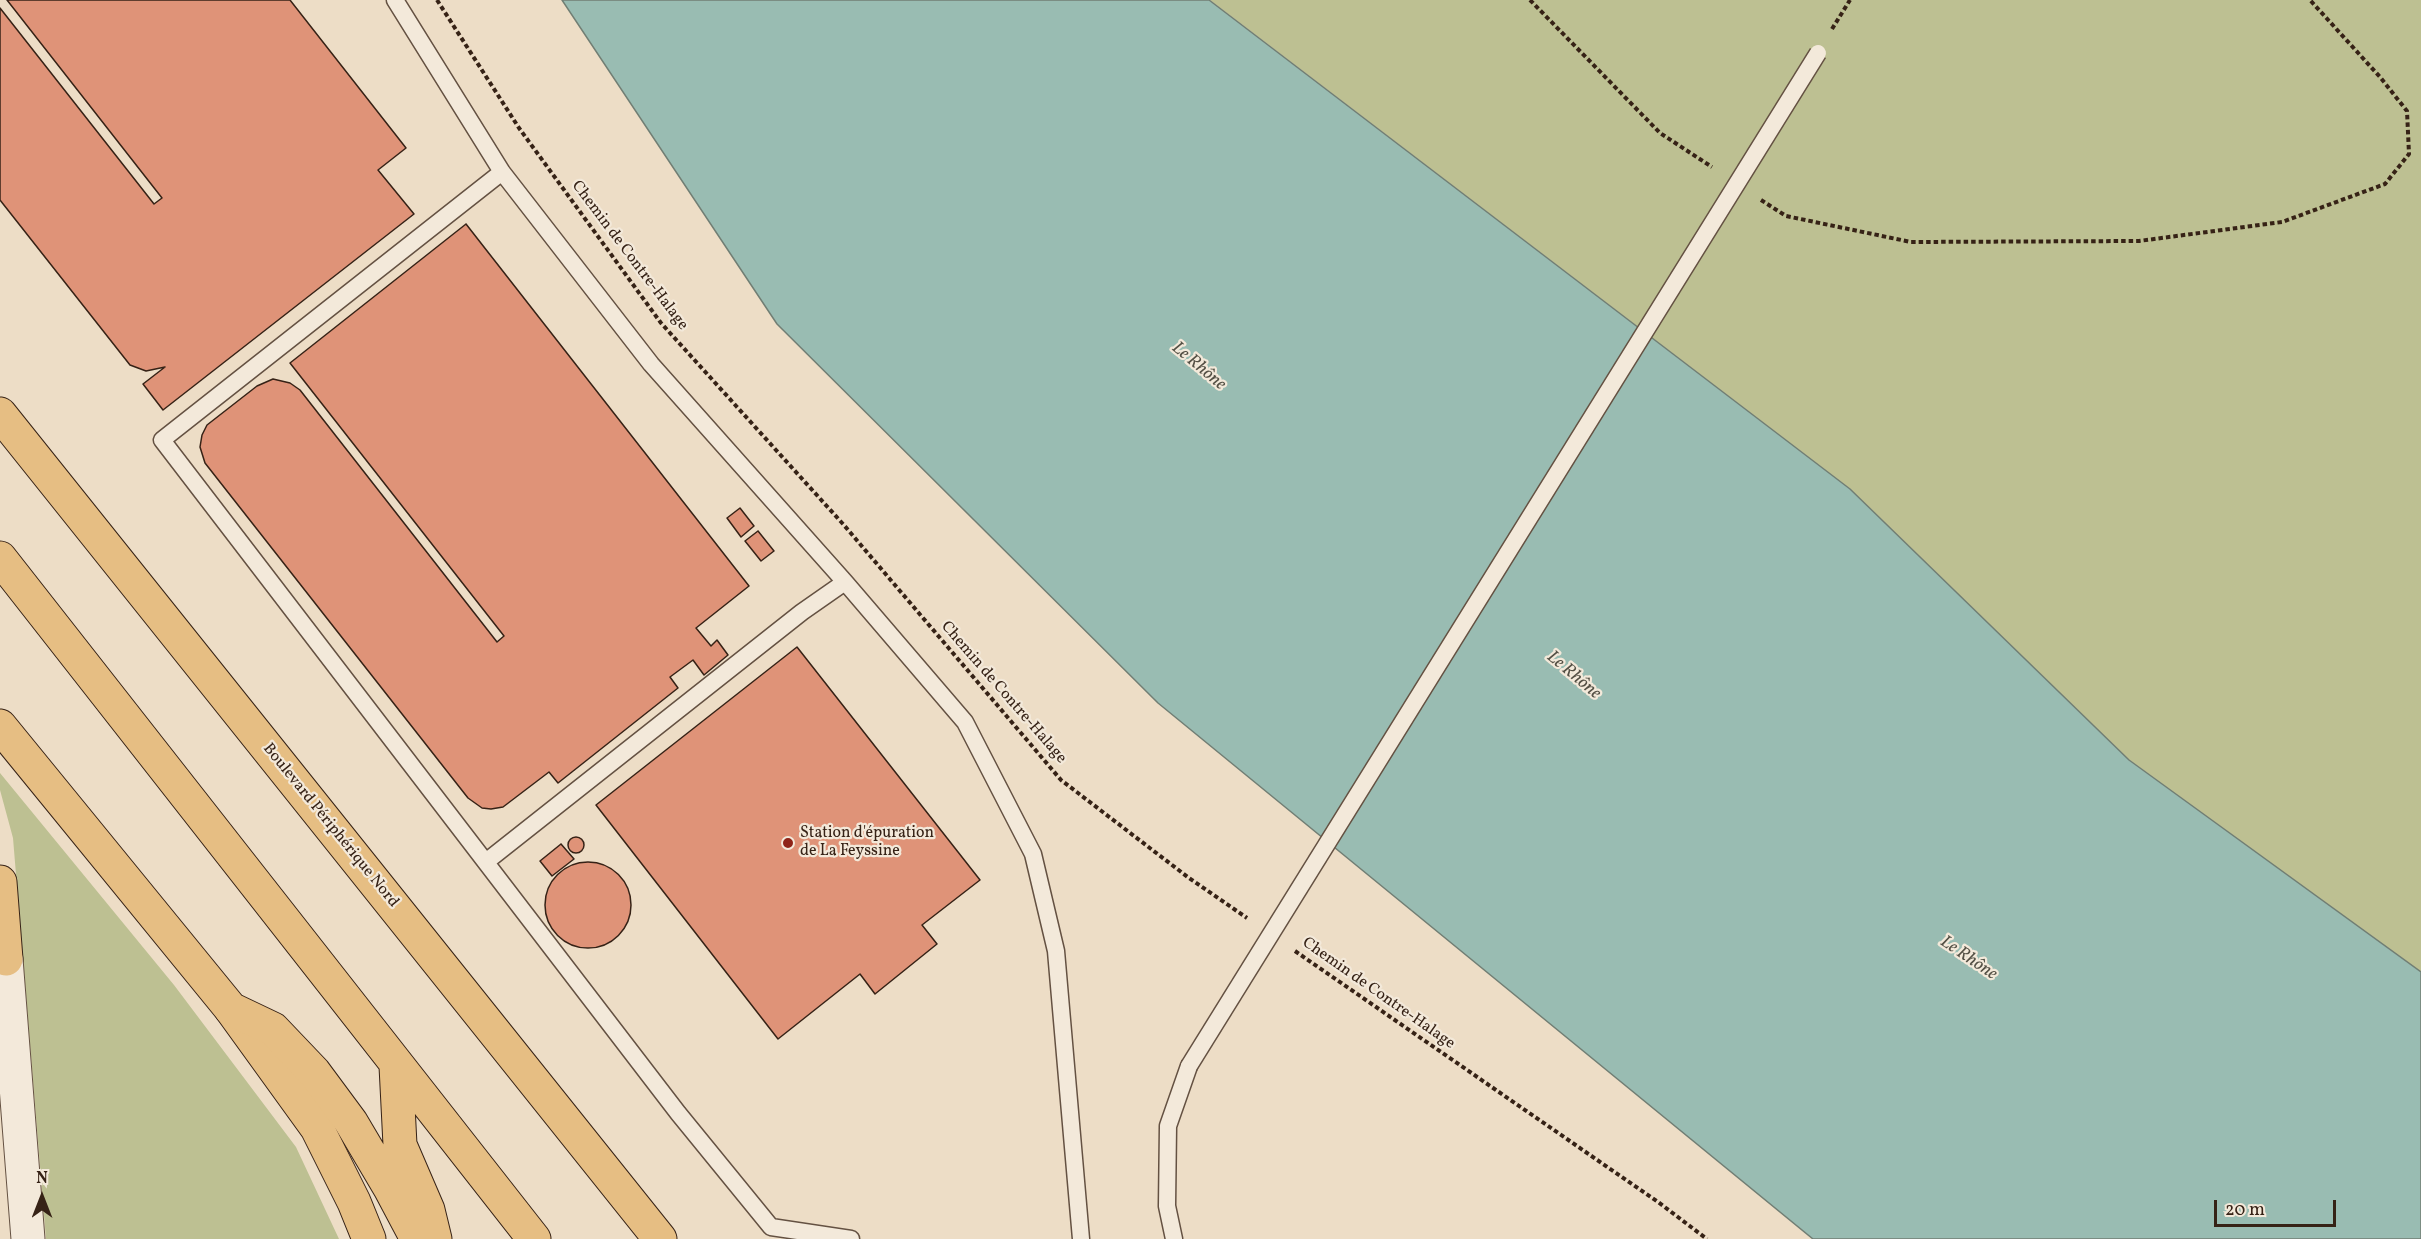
<!DOCTYPE html>
<meta charset="utf-8">
<style>
body{margin:0}
#map{position:relative;width:2421px;height:1239px;overflow:hidden;background:#edddc6;font-family:Vollkorn,serif}
canvas{display:block}
.north{position:absolute;left:12px;top:1167px;width:60px;height:60px;-webkit-text-stroke:4px #f3e9da;paint-order:stroke;rotate:0deg;font-size:16px;font-weight:700;line-height:24px;text-align:center;color:#362216}
.north::after{content:'';display:block;margin:auto;width:21px;height:27px;background:#362216;clip-path:polygon(50% 0,100% 100%,50% 72%,0 100%)}
.scale{position:absolute;left:2214px;top:1200px;width:122px;height:27px;box-sizing:border-box;border:3px solid #362216;border-top:0;padding-left:8px;font-size:18px;line-height:21px;white-space:nowrap;color:#362216;-webkit-text-stroke:4px #f3e9da;paint-order:stroke}
</style>
<div id="map">
<canvas width="2421" height="1239"></canvas>
<div class="north">N</div>
<div class="scale">20 m</div>
</div>
<script>
const g = document.querySelector('canvas').getContext('2d');
g.lineJoin = 'round';
function fill(path, color) {
  g.fillStyle = color;
  g.fill(path, 'evenodd');
}
function toPath(rows) {
  const path = new Path2D();
  for (const r of rows) {
    if (r.length === 3) {
      path.moveTo(r[0] + r[2], r[1]);
      path.arc(r[0], r[1], r[2], 0, 2 * Math.PI);
      continue;
    }
    path.moveTo(r[0], r[1]);
    for (let i = 2; i < r.length; i += 2) path.lineTo(r[i], r[i + 1]);
  }
  return path;
}
function stroke(path, color, width, dash) {
  g.strokeStyle = color;
  g.lineWidth = width;
  g.lineCap = dash ? 'butt' : 'round';
  g.setLineDash(dash || []);
  g.stroke(path);
}
function label(font, color, halo, rows, align = 'center') {
  g.font = font + ' Vollkorn,serif';
  g.lineWidth = 4.5;
  g.setLineDash([]);
  g.textBaseline = 'middle';
  g.strokeStyle = halo;
  g.fillStyle = color;
  for (const [text, x, y, turn = 0] of rows) {
    g.save();
    g.translate(x, y);
    g.rotate((+turn || 0) * Math.PI / 180);
    g.textAlign = isNaN(turn) ? turn : align;
    if (halo) g.strokeText(text, 0, 0);
    g.fillText(text, 0, 0);
    g.restore();
  }
}
fill(toPath([
 [1210,0,2421,0,2421,972,2129,760,1850,489],
 [0,773,174,985,296,1147,339,1239,46,1239,13,838,0,790]
]), '#bdc092');
const water = toPath([
 [562,0,1209,0,1850,489,2129,760,2421,972,2421,1239,1813,1239,1158,703,777,324,562,0]
]);
fill(water, '#99bcb2');
stroke(water, '#717e74', 1.5);
const building = toPath([
 [7,0,290,0,406,148,378,170,414,214,163,410,143,384,165,367,146,371,130,365,0,200,0,8,154,204,162,198,7,0],
 [466,224,749,586,696,628,711,646,717,640,728,655,704,675,693,660,670,677,678,688,558,783,549,772,503,807,491,809,482,808,468,798,205,463,200,447,202,435,207,425,257,386,273,379,290,383,300,390,497,642,504,636,290,363,466,224],
 [740,508,754,526,741,537,727,518,740,508],
 [758,531,774,551,761,561,745,541,758,531],
 [797,647,980,880,922,925,937,944,875,994,860,974,778,1039,596,805,797,647],
 [576,845,8],
 [561,844,574,859,552,876,540,861,561,844],
 [588,905,43]
]);
fill(building, '#df9378');
stroke(building, '#362216', 1.5);
const lane = toPath([
 [395,0,502,172,651,364,845,582,965,722,1033,854,1056,951,1081,1239],
 [502,172,162,440,678,1113,771,1227,851,1239],
 [487,861,802,612,845,582],
 [1174,1239,1167,1206,1168,1126,1189,1066]
]);
const street = toPath([
 [0,959,6,959,28,1239]
]);
const primary = toPath([
 [231,1009,317,1128,354,1202,369,1239]
]);
const highway = toPath([
 [0,414,660,1239],
 [0,558,534,1239],
 [0,726,231,1009,273,1029,314,1072,351,1122,390,1188,417,1239],
 [0,882,6,959],
 [396,1066,400,1145,428,1210,435,1239]
]);
stroke(lane, '#645142', 19);
stroke(street, '#645142', 35);
stroke(primary, '#362216', 35);
stroke(highway, '#362216', 35);
stroke(toPath([
 [437,0,519,128,661,323,843,524,1061,780,1189,878,1247,918],
 [1530,0,1660,133,1712,167],
 [1832,29,1850,0],
 [1761,200,1786,216,1911,242,2139,241,2282,222,2385,184,2409,154,2407,111,2380,77,2310,0],
 [1295,951,1658,1202,1707,1239]
]), '#362216', 4, [4.5, 3]);
stroke(lane, '#f3e9da', 16);
stroke(street, '#f3e9da', 33);
stroke(primary, '#e6be83', 33);
stroke(highway, '#e6be83', 33);
const laneBridge = toPath([
 [1189,1066,1818,53]
]);
stroke(laneBridge, '#645142', 19, []);
stroke(laneBridge, '#f3e9da', 16);
for (const [x, y, r, color] of [
 [788,843,6,"#8f2418"]
]) {
  const dot = new Path2D();
  dot.arc(x, y, r, 0, 2 * Math.PI);
  g.fillStyle = color;
  g.fill(dot);
  stroke(dot, '#f3e9da', 2);
}
label('16px', '#362216', '#f3e9da', [
 ["Chemin de Contre-Halage",629,256,53],
 ["Chemin de Contre-Halage",1003,693,49],
 ["Boulevard Périphérique Nord",330,826,51],
 ["Chemin de Contre-Halage",1378,994,35]
]);
label('16px', '#362216', '#f3e9da', [
 ["Station d'épuration",800,834],
 ["de La Feyssine",800,852]
], 'left');
label('italic 18px', '#545045', '#f3e9da', [
 ["Le Rhône",1198,367,40],
 ["Le Rhône",1573,676,40],
 ["Le Rhône",1968,959,34]
]);
</script>
